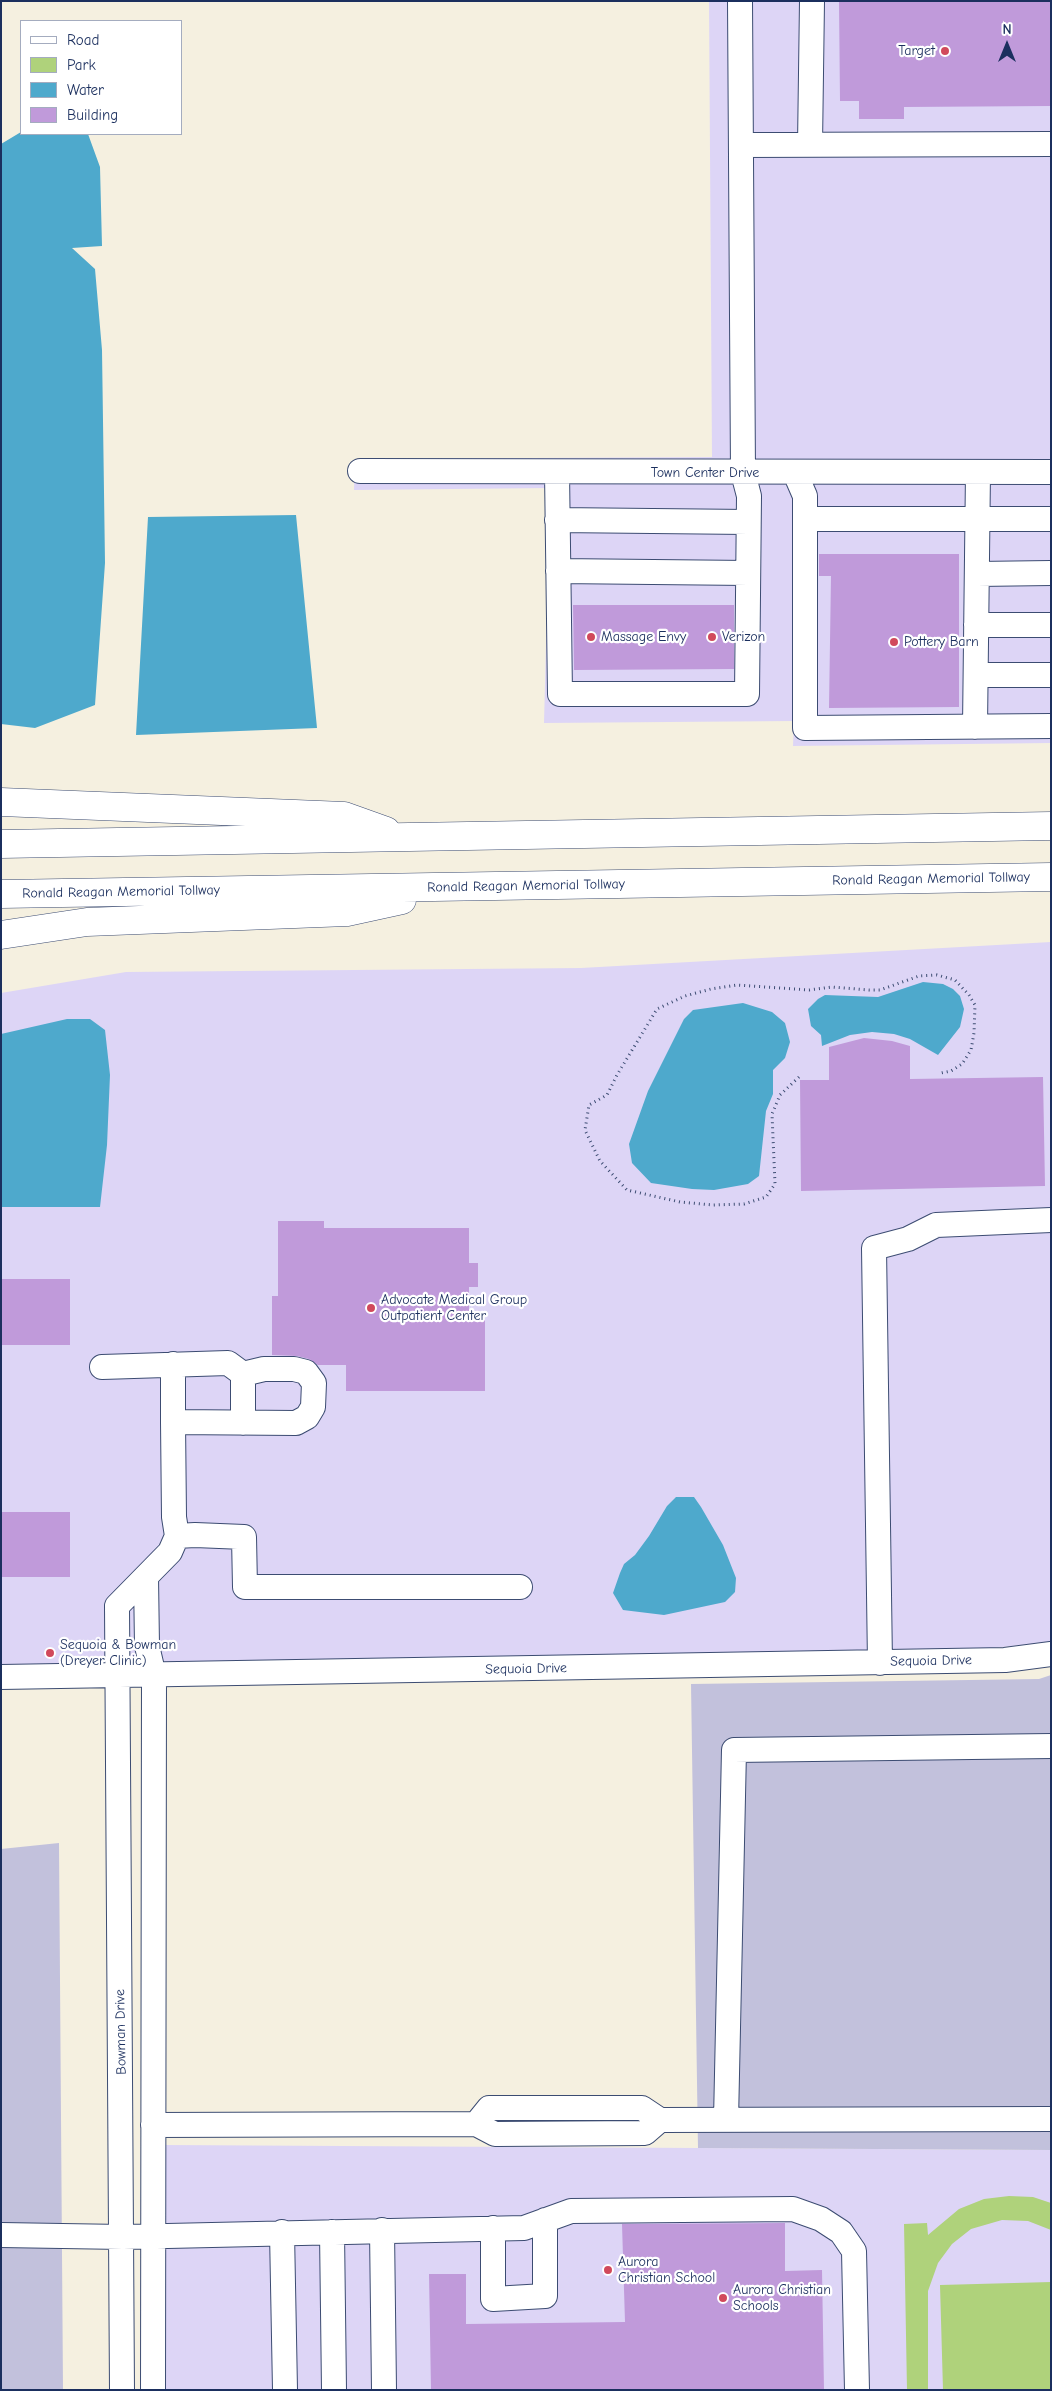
<!DOCTYPE html>
<style>
body{margin:0}
#map{position:relative;width:1052px;height:2391px;overflow:hidden;background:#f5f0e0;font-family:"Comic Neue",sans-serif}
canvas{display:block}
.frame{position:absolute;inset:0;border:2px solid #1b2f5e;pointer-events:none}
.legend{position:absolute;left:20px;top:20px;width:162px;height:115px;box-sizing:border-box;background:#fff;border:1px solid #a4acbf;margin:0;padding:6px 9px;list-style:none;font-size:15px;color:#1b2f5e}
.legend li{display:flex;align-items:center;gap:10px;height:25px}
.legend b{width:25px;border:1px solid #a4acbf}
.north{position:absolute;left:982px;top:20px;width:50px;height:50px;-webkit-text-stroke:4px #fff;paint-order:stroke;rotate:0deg;font-size:14px;font-weight:700;line-height:20px;text-align:center;color:#1b2f5e}
.north::after{content:'';display:block;margin:auto;width:18px;height:22px;background:#1b2f5e;clip-path:polygon(50% 0,100% 100%,50% 72%,0 100%)}
</style>
<div id="map">
<canvas width="1052" height="2391"></canvas>
<div class="frame"></div>
<ul class="legend">
<li><b style="height:6px;background:#fff"></b>Road</li>
<li><b style="height:14px;background:#afd27b"></b>Park</li>
<li><b style="height:14px;background:#4ea9cc"></b>Water</li>
<li><b style="height:14px;background:#c09ada"></b>Building</li>
</ul>
<div class="north">N</div>
</div>
<script>
const g = document.querySelector('canvas').getContext('2d');
g.lineJoin = 'round';
function fill(path, color) {
  g.fillStyle = color;
  g.fill(path, 'evenodd');
}
function toPath(rows) {
  const path = new Path2D();
  for (const r of rows) {
    path.moveTo(r[0], r[1]);
    for (let i = 2; i < r.length; i += 2) path.lineTo(r[i], r[i + 1]);
  }
  return path;
}
function stroke(path, color, width, dash) {
  g.strokeStyle = color;
  g.lineWidth = width;
  g.lineCap = dash ? 'butt' : 'round';
  g.setLineDash(dash || []);
  g.stroke(path);
}
function label(font, color, halo, rows, align = 'center') {
  g.font = font + ' "Comic Neue",sans-serif';
  g.lineWidth = 4.5;
  g.setLineDash([]);
  g.textBaseline = 'middle';
  g.strokeStyle = halo;
  g.fillStyle = color;
  for (const [text, x, y, turn = 0] of rows) {
    g.save();
    g.translate(x, y);
    g.rotate((+turn || 0) * Math.PI / 180);
    g.textAlign = isNaN(turn) ? turn : align;
    if (halo) g.strokeText(text, 0, 0);
    g.fillText(text, 0, 0);
    g.restore();
  }
}
fill(toPath([
 [709,1,1051,1,1051,743,793,746,794,721,544,723,550,488,354,490,355,459,712,457],
 [1051,942,1051,1642,993,1648,1,1670,1,993,126,972,581,968],
 [165,2145,1051,2150,1051,2390,165,2390]
]), '#ddd5f6');
fill(toPath([
 [1051,1675,1051,2150,698,2148,691,1684,1039,1679],
 [59,1843,63,2390,1,2390,1,1849]
]), '#c2c1dc');
fill(toPath([
 [1009,2196,1033,2197,1051,2203,1051,2230,1028,2221,1002,2220,971,2229,952,2244,938,2263,928,2291,928,2390,907,2390,904,2224,927,2223,928,2235,959,2209,984,2199],
 [1051,2282,1051,2390,943,2390,940,2285]
]), '#afd27b');
fill(toPath([
 [21,132,21,134,88,134,100,167,102,246,72,248,95,269,102,350,105,563,95,705,35,728,1,724,1,144],
 [296,515,317,728,136,735,148,517],
 [923,982,943,984,953,989,960,996,964,1009,960,1027,938,1055,910,1039,894,1034,872,1032,850,1035,822,1046,821,1035,811,1026,808,1009,818,999,825,995,878,997],
 [743,1003,772,1012,785,1023,790,1042,785,1058,773,1070,773,1094,766,1111,759,1176,748,1184,714,1190,692,1189,651,1183,632,1163,629,1144,648,1091,684,1019,693,1010],
 [67,1019,90,1019,105,1030,110,1075,107,1145,100,1207,1,1207,1,1034],
 [676,1497,694,1497,701,1507,723,1545,736,1578,735,1592,725,1602,664,1615,623,1610,613,1593,620,1573,624,1564,635,1555,649,1536,667,1506]
]), '#4ea9cc');
fill(toPath([
 [839,1,1051,1,1051,106,904,107,904,119,859,119,859,101,840,101],
 [819,554,959,554,959,707,829,708,831,576,819,576],
 [573,605,734,605,734,669,574,670],
 [864,1038,892,1041,910,1046,910,1079,1043,1077,1045,1186,801,1191,800,1080,829,1080,829,1047],
 [278,1221,324,1221,324,1228,469,1228,469,1263,478,1263,478,1287,469,1287,469,1320,485,1320,485,1391,346,1391,346,1365,318,1365,309,1359,297,1356,272,1355,272,1296,278,1296],
 [1,1279,70,1279,70,1345,1,1345],
 [1,1512,70,1512,70,1577,1,1577],
 [785,2223,785,2271,822,2270,824,2390,431,2390,429,2274,466,2274,466,2324,625,2322,622,2224]
]), '#c09ada');
const minor = toPath([
 [741,145,1051,144],
 [810,145,812,1],
 [360,471,1051,472],
 [557,472,560,694,747,694,749,496,743,473,740,1],
 [795,473,805,496,805,728,1051,726],
 [805,519,1051,519],
 [557,520,748,522],
 [558,571,748,573],
 [977,574,1051,573],
 [976,625,1051,625],
 [976,675,1051,675],
 [975,727,978,472],
 [173,1364,173,1422],
 [102,1367,228,1363,243,1374,264,1369,294,1369,306,1372,314,1383,313,1407,307,1417,296,1423,173,1422,174,1517,177,1536],
 [243,1423,243,1374],
 [146,1577,147,1646,154,1676,153,2390],
 [880,1663,874,1248,908,1239,936,1225,1051,1220],
 [1,1677,1005,1660,1051,1654],
 [726,2120,734,1750,1051,1746],
 [476,2124,489,2108,642,2108,660,2120,1051,2119],
 [153,2125,476,2124,495,2134,645,2133,660,2120],
 [493,2228,493,2299,545,2296,545,2220],
 [382,2230,384,2390],
 [282,2232,285,2390],
 [332,2232,334,2390],
 [1,2235,123,2237,524,2228,571,2211,793,2209,821,2219,841,2232,854,2251,857,2390],
 [122,2390,117,1606,170,1552,177,1536,195,1535,244,1537,245,1587,520,1587]
]);
const highway = toPath([
 [1,802,344,816,386,831],
 [1,844,1051,826],
 [1,894,1051,877],
 [1,935,87,922,347,912,402,900]
]);
stroke(minor, '#3c4c72', 26);
stroke(highway, '#3c4c72', 29);
stroke(toPath([
 [799,1077,780,1095,772,1114,775,1184,766,1197,744,1204,713,1205,680,1202,627,1190,600,1161,585,1130,589,1105,607,1095,617,1075,657,1009,685,996,711,989,737,985,809,990,832,987,869,990,880,990,919,976,937,975,955,980,969,995,975,1005,974,1033,971,1050,962,1064,951,1071,941,1073]
]), '#3c4c72', 3, [1, 4]);
stroke(minor, '#fff', 24);
stroke(highway, '#fff', 28);
for (const [x, y, r, color] of [
 [945,51,5,"#d1495b"],
 [591,637,5,"#d1495b"],
 [712,637,5,"#d1495b"],
 [894,642,5,"#d1495b"],
 [371,1308,5,"#d1495b"],
 [50,1653,5,"#d1495b"],
 [608,2270,5,"#d1495b"],
 [723,2298,5,"#d1495b"]
]) {
  const dot = new Path2D();
  dot.arc(x, y, r, 0, 2 * Math.PI);
  g.fillStyle = color;
  g.fill(dot);
  stroke(dot, '#fff', 2);
}
label('14px', '#1b2f5e', '#fff', [
 ["Target",935,51,"right"],
 ["Massage Envy",601,637],
 ["Verizon",722,637],
 ["Pottery Barn",904,642],
 ["Advocate Medical Group",381,1300],
 ["Outpatient Center",381,1316],
 ["Sequoia & Bowman",60,1645],
 ["(Dreyer Clinic)",60,1661],
 ["Aurora",618,2262],
 ["Christian School",618,2278],
 ["Aurora Christian",733,2290],
 ["Schools",733,2306]
], 'left');
label('14px', '#1b2f5e', '#fff', [
 ["Town Center Drive",705,473],
 ["Ronald Reagan Memorial Tollway",931,879,-1],
 ["Ronald Reagan Memorial Tollway",526,886,-1],
 ["Ronald Reagan Memorial Tollway",121,892,-1],
 ["Sequoia Drive",931,1661,-1],
 ["Sequoia Drive",526,1669,-1],
 ["Bowman Drive",121,2032,-91]
]);
</script>
